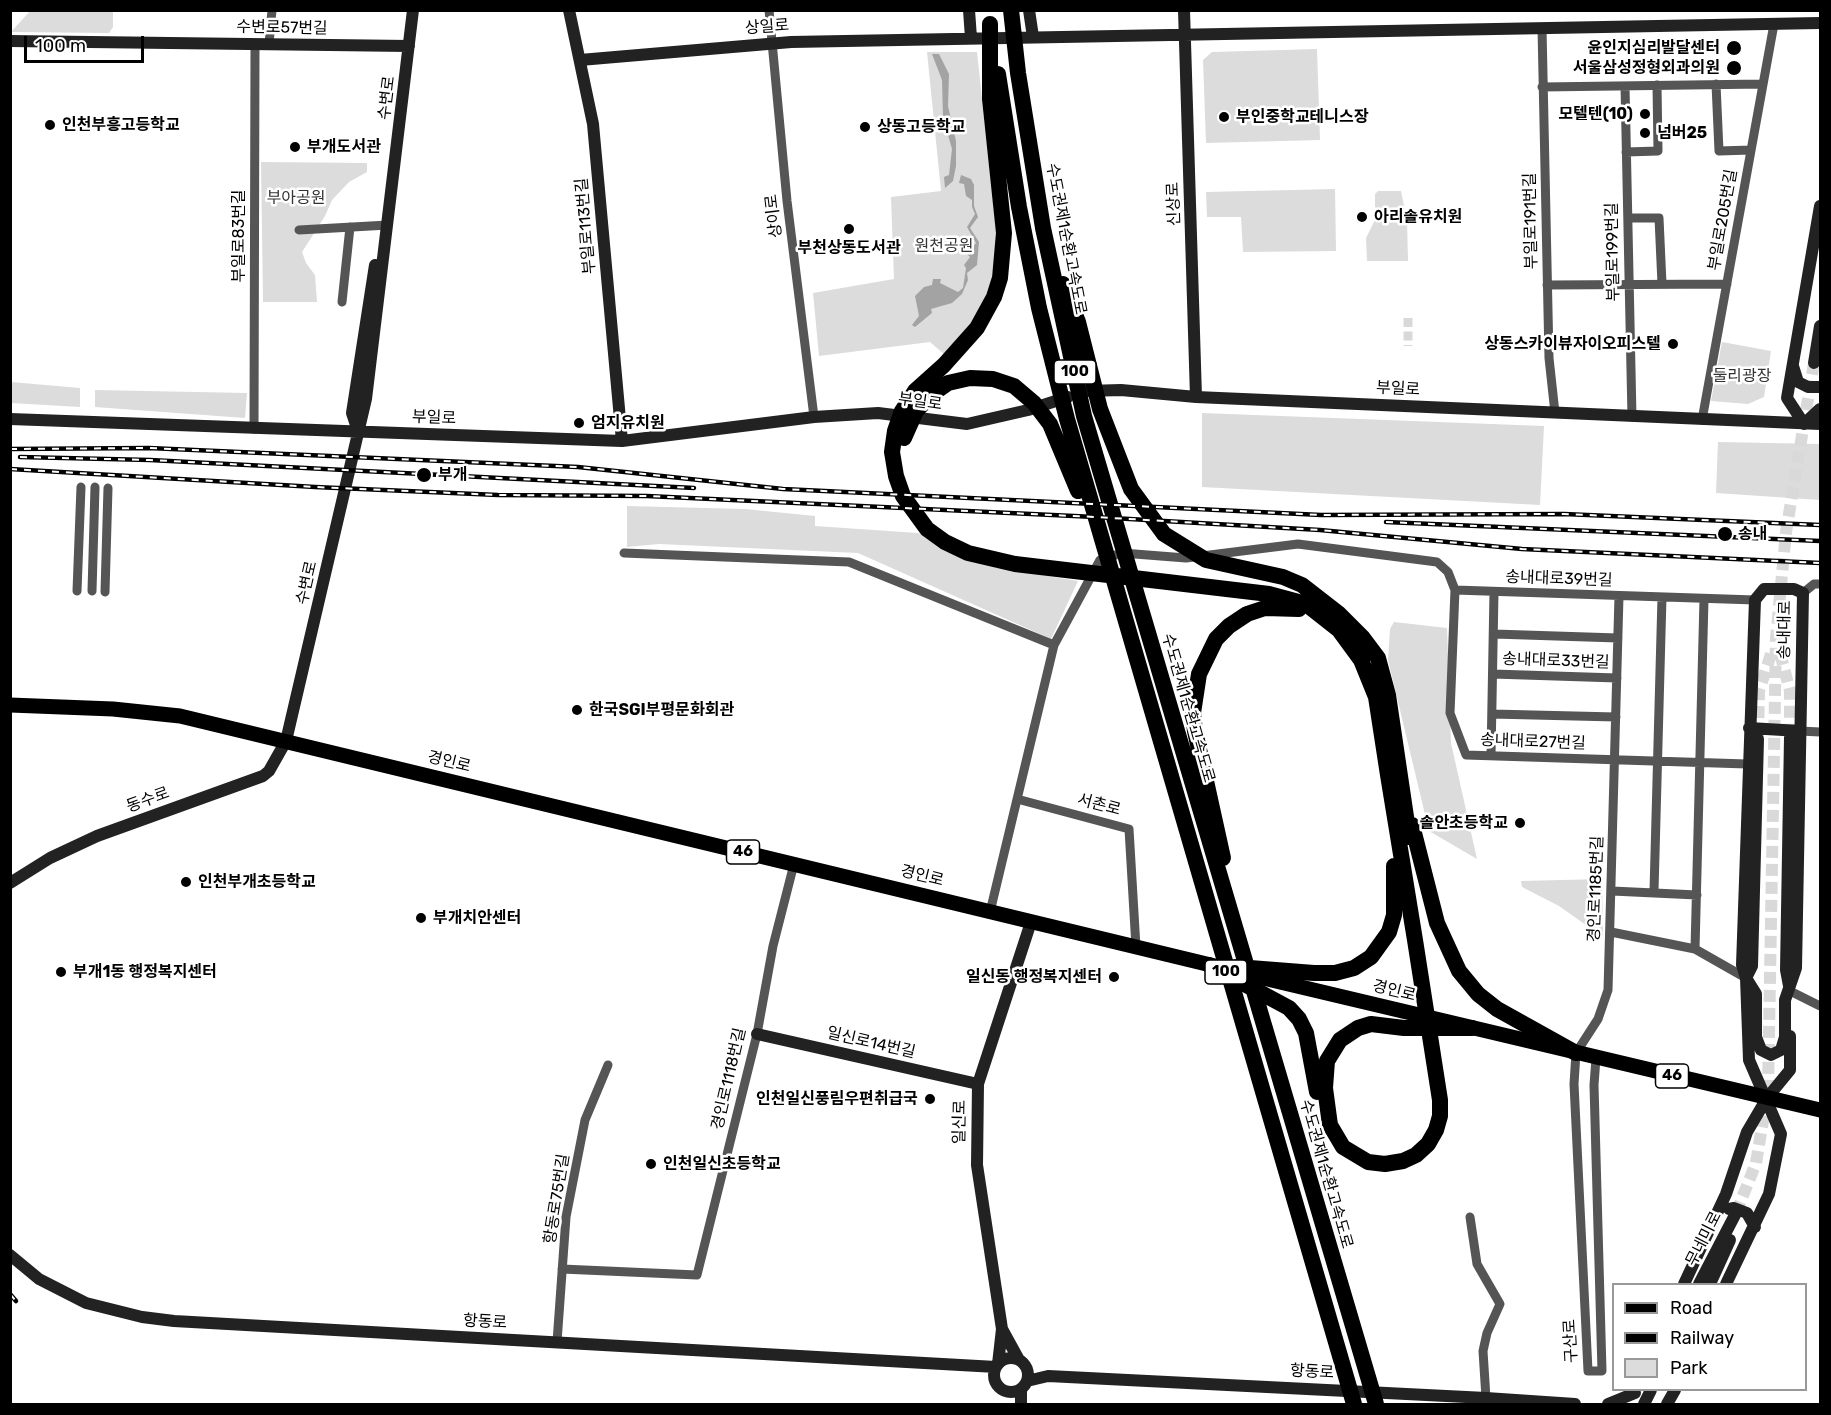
<!DOCTYPE html>
<meta charset="utf-8">
<style>
body{margin:0}
#map{position:relative;width:1831px;height:1415px;overflow:hidden;background:#fff;font-family:Rubik,sans-serif}
canvas{display:block}
.frame{position:absolute;inset:0;border:12px solid #000;pointer-events:none}
.legend{position:absolute;left:1612px;top:1283px;width:195px;height:108px;box-sizing:border-box;background:#fff;border:2px solid #999;margin:0;padding:8px 10px;list-style:none;font-size:18px;color:#000}
.legend li{display:flex;align-items:center;gap:12px;height:30px}
.legend b{width:30px;border:2px solid #999}
.scale{position:absolute;left:24px;top:36px;width:120px;height:27px;box-sizing:border-box;border:3px solid #000;border-top:0;padding-left:8px;font-size:18px;line-height:21px;white-space:nowrap;color:#000;-webkit-text-stroke:4px #fff;paint-order:stroke}
</style>
<div id="map">
<canvas width="1831" height="1415"></canvas>
<div class="frame"></div>
<ul class="legend">
<li><b style="height:8px;background:#000"></b>Road</li>
<li><b style="height:8px;background:#000"></b>Railway</li>
<li><b style="height:16px;background:#dcdcdc"></b>Park</li>
</ul>
<div class="scale">100 m</div>
</div>
<script>
const g = document.querySelector('canvas').getContext('2d');
g.lineJoin = 'round';
function fill(path, color) {
  g.fillStyle = color;
  g.fill(path, 'evenodd');
}
function toPath(rows) {
  const path = new Path2D();
  for (const r of rows) {
    if (r.length === 3) {
      path.moveTo(r[0] + r[2], r[1]);
      path.arc(r[0], r[1], r[2], 0, 2 * Math.PI);
      continue;
    }
    path.moveTo(r[0], r[1]);
    for (let i = 2; i < r.length; i += 2) path.lineTo(r[i], r[i + 1]);
  }
  return path;
}
function stroke(path, color, width, dash) {
  g.strokeStyle = color;
  g.lineWidth = width;
  g.lineCap = dash ? 'butt' : 'round';
  g.setLineDash(dash || []);
  g.stroke(path);
}
function label(font, color, halo, rows, align = 'center') {
  g.font = font + ' Rubik,"Noto Sans KR",sans-serif';
  g.lineWidth = 5;
  g.setLineDash([]);
  g.textBaseline = 'middle';
  g.strokeStyle = halo;
  g.fillStyle = color;
  for (const [text, x, y, turn = 0] of rows) {
    g.save();
    g.translate(x, y);
    g.rotate((+turn || 0) * Math.PI / 180);
    g.textAlign = isNaN(turn) ? turn : align;
    if (halo) g.strokeText(text, 0, 0);
    g.fillText(text, 0, 0);
    g.restore();
  }
}
fill(toPath([
 [31,10,113,11,113,27,109,33,11,32],
 [1317,49,1320,140,1206,143,1203,60,1212,52],
 [927,52,977,52,997,239,991,284,973,325,946,356,930,342,819,356,813,293,894,279,891,197,941,191],
 [261,162,367,163,367,172,349,182,332,200,325,216,302,252,306,263,315,275,317,302,263,302],
 [1335,189,1336,251,1243,252,1241,217,1207,217,1206,192],
 [1378,191,1401,191,1404,206,1400,209,1379,210,1375,207,1375,194],
 [1407,219,1408,261,1367,261,1366,238,1375,220],
 [1722,342,1771,351,1764,397,1748,404,1711,401],
 [11,382,80,388,80,407,11,403],
 [95,390,247,393,245,418,95,407],
 [1202,413,1544,426,1540,505,1202,487],
 [1718,442,1820,444,1820,500,1716,493],
 [627,506,745,509,815,516,815,526,918,533,993,567,1078,581,1051,639,858,553,659,544,627,547],
 [1394,622,1447,628,1451,743,1477,859,1429,831,1388,660,1390,629],
 [1602,879,1603,937,1559,906,1522,887,1521,881]
]), '#dcdcdc');
fill(toPath([
 [932,54,939,54,949,74,948,106,956,141,956,166,953,181,945,188,944,177,949,175,952,149,943,118,942,80],
 [961,175,971,179,974,185,974,206,978,217,970,228,979,242,977,265,967,273,968,280,962,294,952,303,931,309,932,313,915,327,912,325,919,316,915,296,924,287,932,285,933,279,941,279,940,283,958,292,963,288,966,268,964,265,970,257,967,254,976,243,967,227,975,214,972,207,972,200,966,196,964,184,959,183]
]), '#a3a3a3');
stroke(toPath([
 [1408,318,1408,346]
]), '#d9d9d9', 9, [9, 4.5]);
stroke(toPath([
 [1780,653,1790,691,1790,737],
 [1758,736,1759,691,1772,651],
 [1736,1213,1756,1163,1768,1091,1776,638,1786,532,1814,363]
]), '#d9d9d9', 12, [12, 6]);
stroke(toPath([
 [769,10,787,201,814,417],
 [1542,28,1549,358,1555,413],
 [269,44,272,10],
 [1716,84,1719,151,1751,150],
 [1625,86,1632,417],
 [1542,87,1763,84],
 [1626,152,1658,151,1657,85],
 [1628,218,1659,218,1662,284],
 [299,230,388,225],
 [1547,285,1727,284],
 [342,302,350,227],
 [1702,420,1774,24],
 [254,429,255,44],
 [624,553,849,562,1054,645],
 [1455,590,1755,600],
 [77,591,81,487],
 [92,591,95,487],
 [105,592,108,488],
 [1803,593,1814,584,1820,584],
 [1494,634,1618,638],
 [1493,674,1617,678],
 [1492,714,1616,717],
 [1800,731,1820,732],
 [1491,756,1494,592],
 [1017,799,1129,829,1136,947],
 [1612,891,1697,895],
 [1654,891,1662,597],
 [990,912,1054,645,1100,560,1122,553,1186,558,1298,544,1437,562,1448,572,1455,590,1450,713,1466,755,1747,764],
 [1611,932,1695,949,1746,978],
 [1695,949,1704,599],
 [1790,991,1820,1006],
 [1596,1058,1594,1085,1602,1371,1588,1371,1574,1084,1576,1053,1598,1019,1608,990,1619,596],
 [1470,1217,1477,1264,1500,1304,1487,1333,1483,1351,1486,1398],
 [562,1269,697,1275,757,1034,773,946,794,864],
 [557,1342,566,1217,585,1120,608,1065]
]), '#555', 9);
stroke(toPath([
 [569,10,593,124,622,441],
 [969,10,971,38],
 [1029,10,1033,37],
 [1184,10,1196,397],
 [10,41,409,46],
 [580,60,791,42,1820,23],
 [1814,363,1820,326],
 [1793,366,1798,382,1808,387,1820,387],
 [1087,391,1121,390,1196,397,1820,424],
 [10,419,622,441,814,417,878,413,967,424,1028,410,1068,397],
 [1804,424,1787,398,1820,206],
 [1804,424,1820,409],
 [358,431,352,413,375,265],
 [1749,728,1800,731],
 [10,883,50,858,97,836,263,776,269,771,286,741,366,399,413,10],
 [1746,978,1752,966,1758,739],
 [1789,986,1786,970,1790,737],
 [757,1034,978,1084],
 [1729,1209,1734,1208,1747,1213,1755,1227],
 [10,1255,39,1279,86,1303,142,1317,174,1321,996,1367],
 [1684,1284,1726,1194,1747,1132,1767,1098,1790,1070,1790,1036],
 [1699,1284,1736,1213],
 [1710,1284,1730,1240],
 [1726,1284,1769,1194,1781,1134,1749,1060,1746,978,1742,965,1755,600,1764,589,1794,589,1803,593,1796,968,1785,1000,1785,1037,1781,1050,1771,1055,1761,1050,1756,1037,1756,994,1746,978],
 [1002,1329,1019,1360],
 [1011,1375,17],
 [998,1364,1002,1329,977,1165,978,1084,1031,922],
 [1027,1381,1048,1376,1486,1398,1575,1404],
 [1021,1404,1021,1389],
 [1608,1404,1635,1393],
 [1644,1404,1651,1390],
 [1667,1404,1675,1390]
]), '#222', 12);
stroke(toPath([
 [10,705,113,709,180,716,1219,967],
 [1242,973,1820,1110]
]), '#000', 15);
stroke(toPath([
 [1011,10,1018,73,1043,228,1084,416,1376,1404],
 [990,24,990,99,1004,233,1000,278,994,297,977,328,944,365,915,391,902,411,895,431,892,452,896,476,903,496,927,529,945,542,968,553,1015,564,1269,594,1306,604,1339,630,1361,660,1376,697,1388,775,1415,940,1440,1100,1440,1116,1436,1130,1428,1144,1416,1155,1403,1161,1385,1164,1368,1162,1343,1147,1330,1125,1325,1088,1327,1061,1340,1040,1358,1028,1371,1024,1404,1028,1472,1028],
 [998,74,1019,207,1039,308,1067,419,1354,1404],
 [1063,284,1078,322,1100,409,1131,489,1164,534,1206,560,1283,577,1302,585,1338,613,1363,638,1378,658,1388,695,1409,837],
 [904,438,916,411,931,395,948,383,970,378,993,379,1014,386,1034,403,1050,424,1078,491],
 [1412,825,1437,923,1459,971,1478,994,1497,1009,1576,1053],
 [1223,858,1195,731,1193,713,1199,674,1216,639,1229,626,1247,614,1265,608,1299,609],
 [1209,965,1289,1008,1299,1019,1306,1033,1317,1092],
 [1237,967,1314,973,1335,973,1354,968,1371,957,1389,932,1394,915,1394,866]
]), '#000', 16);
const rail = toPath([
 [10,449,149,448,578,467,783,489,1321,515,1564,514,1820,525],
 [20,457,150,460,694,488],
 [10,469,315,487,498,495,647,496,1095,517,1320,530,1522,549,1820,563],
 [1386,522,1820,541],
 [10,1294,16,1301]
]);
stroke(rail, '#000', 4.5);
stroke(rail, '#fff', 2, [7]);
for (const [x, y, r, color] of [
 [1734,48,8,"#000"],
 [1734,68,8,"#000"],
 [1645,114,6,"#000"],
 [1224,117,6,"#000"],
 [50,125,6,"#000"],
 [865,127,6,"#000"],
 [1645,133,6,"#000"],
 [295,147,6,"#000"],
 [1362,217,6,"#000"],
 [849,229,6,"#000"],
 [1673,344,6,"#000"],
 [579,423,6,"#000"],
 [424,475,8,"#000"],
 [1725,534,8,"#000"],
 [577,710,6,"#000"],
 [1520,823,6,"#000"],
 [186,882,6,"#000"],
 [421,918,6,"#000"],
 [61,972,6,"#000"],
 [1114,977,6,"#000"],
 [930,1099,6,"#000"],
 [651,1164,6,"#000"]
]) {
  const dot = new Path2D();
  dot.arc(x, y, r, 0, 2 * Math.PI);
  g.fillStyle = color;
  g.fill(dot);
  stroke(dot, '#fff', 2);
}
for (const [x, y, w] of [
 [1075,372,42],
 [743,852,33],
 [1226,972,42],
 [1672,1076,33]
]) {
  const box = new Path2D();
  box.roundRect(x - w / 2, y - 12, w, 24, 4.5);
  g.fillStyle = '#fff';
  g.fill(box);
  stroke(box, '#000', 1.5);
}
label('bold 15px', '#000', null, [
 ["100",1075,372],
 ["46",743,852],
 ["100",1226,972],
 ["46",1672,1076]
]);
label('16px', '#000', '#fff', [
 ["상일로",767,27,-4],
 ["수변로57번길",282,28,1],
 ["수변로",387,98,-83],
 ["신상로",1174,204,-92],
 ["상이로",774,216,-97],
 ["부일로205번길",1723,220,-80],
 ["부일로191번길",1531,221,-91],
 ["부일로113번길",586,226,-95],
 ["부일로83번길",239,236,-90],
 ["수도권제1순환고속도로",1066,239,79],
 ["부일로199번길",1613,252,-91],
 ["부일로",1398,389,3],
 ["부일로",920,402,8],
 ["부일로",434,418,2],
 ["송내대로39번길",1559,579,2],
 ["수변로",307,583,-77],
 ["송내대로",1785,630,-89],
 ["송내대로33번길",1556,661,2],
 ["수도권제1순환고속도로",1188,708,74],
 ["송내대로27번길",1533,742,2],
 ["경인로",449,762,14],
 ["동수로",148,800,-20],
 ["서촌로",1099,805,15],
 ["경인로",922,876,14],
 ["경인로1185번길",1596,889,-88],
 ["경인로",1394,991,14],
 ["일신로14번길",871,1043,13],
 ["경인로1118번길",729,1079,-77],
 ["일신로",960,1122,-89],
 ["수도권제1순환고속도로",1326,1174,74],
 ["항동로75번길",557,1199,-81],
 ["무네미로",1704,1239,-63],
 ["항동로",485,1322,3],
 ["구산로",1571,1341,-93],
 ["항동로",1312,1372,3]
]);
label('bold 16px', '#000', '#fff', [
 ["윤인지심리발달센터",1720,48,"right"],
 ["서울삼성정형외과의원",1720,68,"right"],
 ["모텔텐(10)",1633,114,"right"],
 ["부인중학교테니스장",1236,117],
 ["인천부흥고등학교",62,125],
 ["상동고등학교",877,127],
 ["넘버25",1657,133],
 ["부개도서관",307,147],
 ["아리솔유치원",1374,217],
 ["부천상동도서관",849,248,"center"],
 ["상동스카이뷰자이오피스텔",1661,344,"right"],
 ["엄지유치원",591,423],
 ["부개",438,475],
 ["송내",1738,534],
 ["한국SGI부평문화회관",589,710],
 ["솔안초등학교",1508,823,"right"],
 ["인천부개초등학교",198,882],
 ["부개치안센터",433,918],
 ["부개1동 행정복지센터",73,972],
 ["일신동 행정복지센터",1102,977,"right"],
 ["인천일신풍림우편취급국",918,1099,"right"],
 ["인천일신초등학교",663,1164]
], 'left');
label('16px', '#333', '#fff', [
 ["부아공원",296,198],
 ["원천공원",944,246],
 ["둘리광장",1742,376]
]);
</script>
